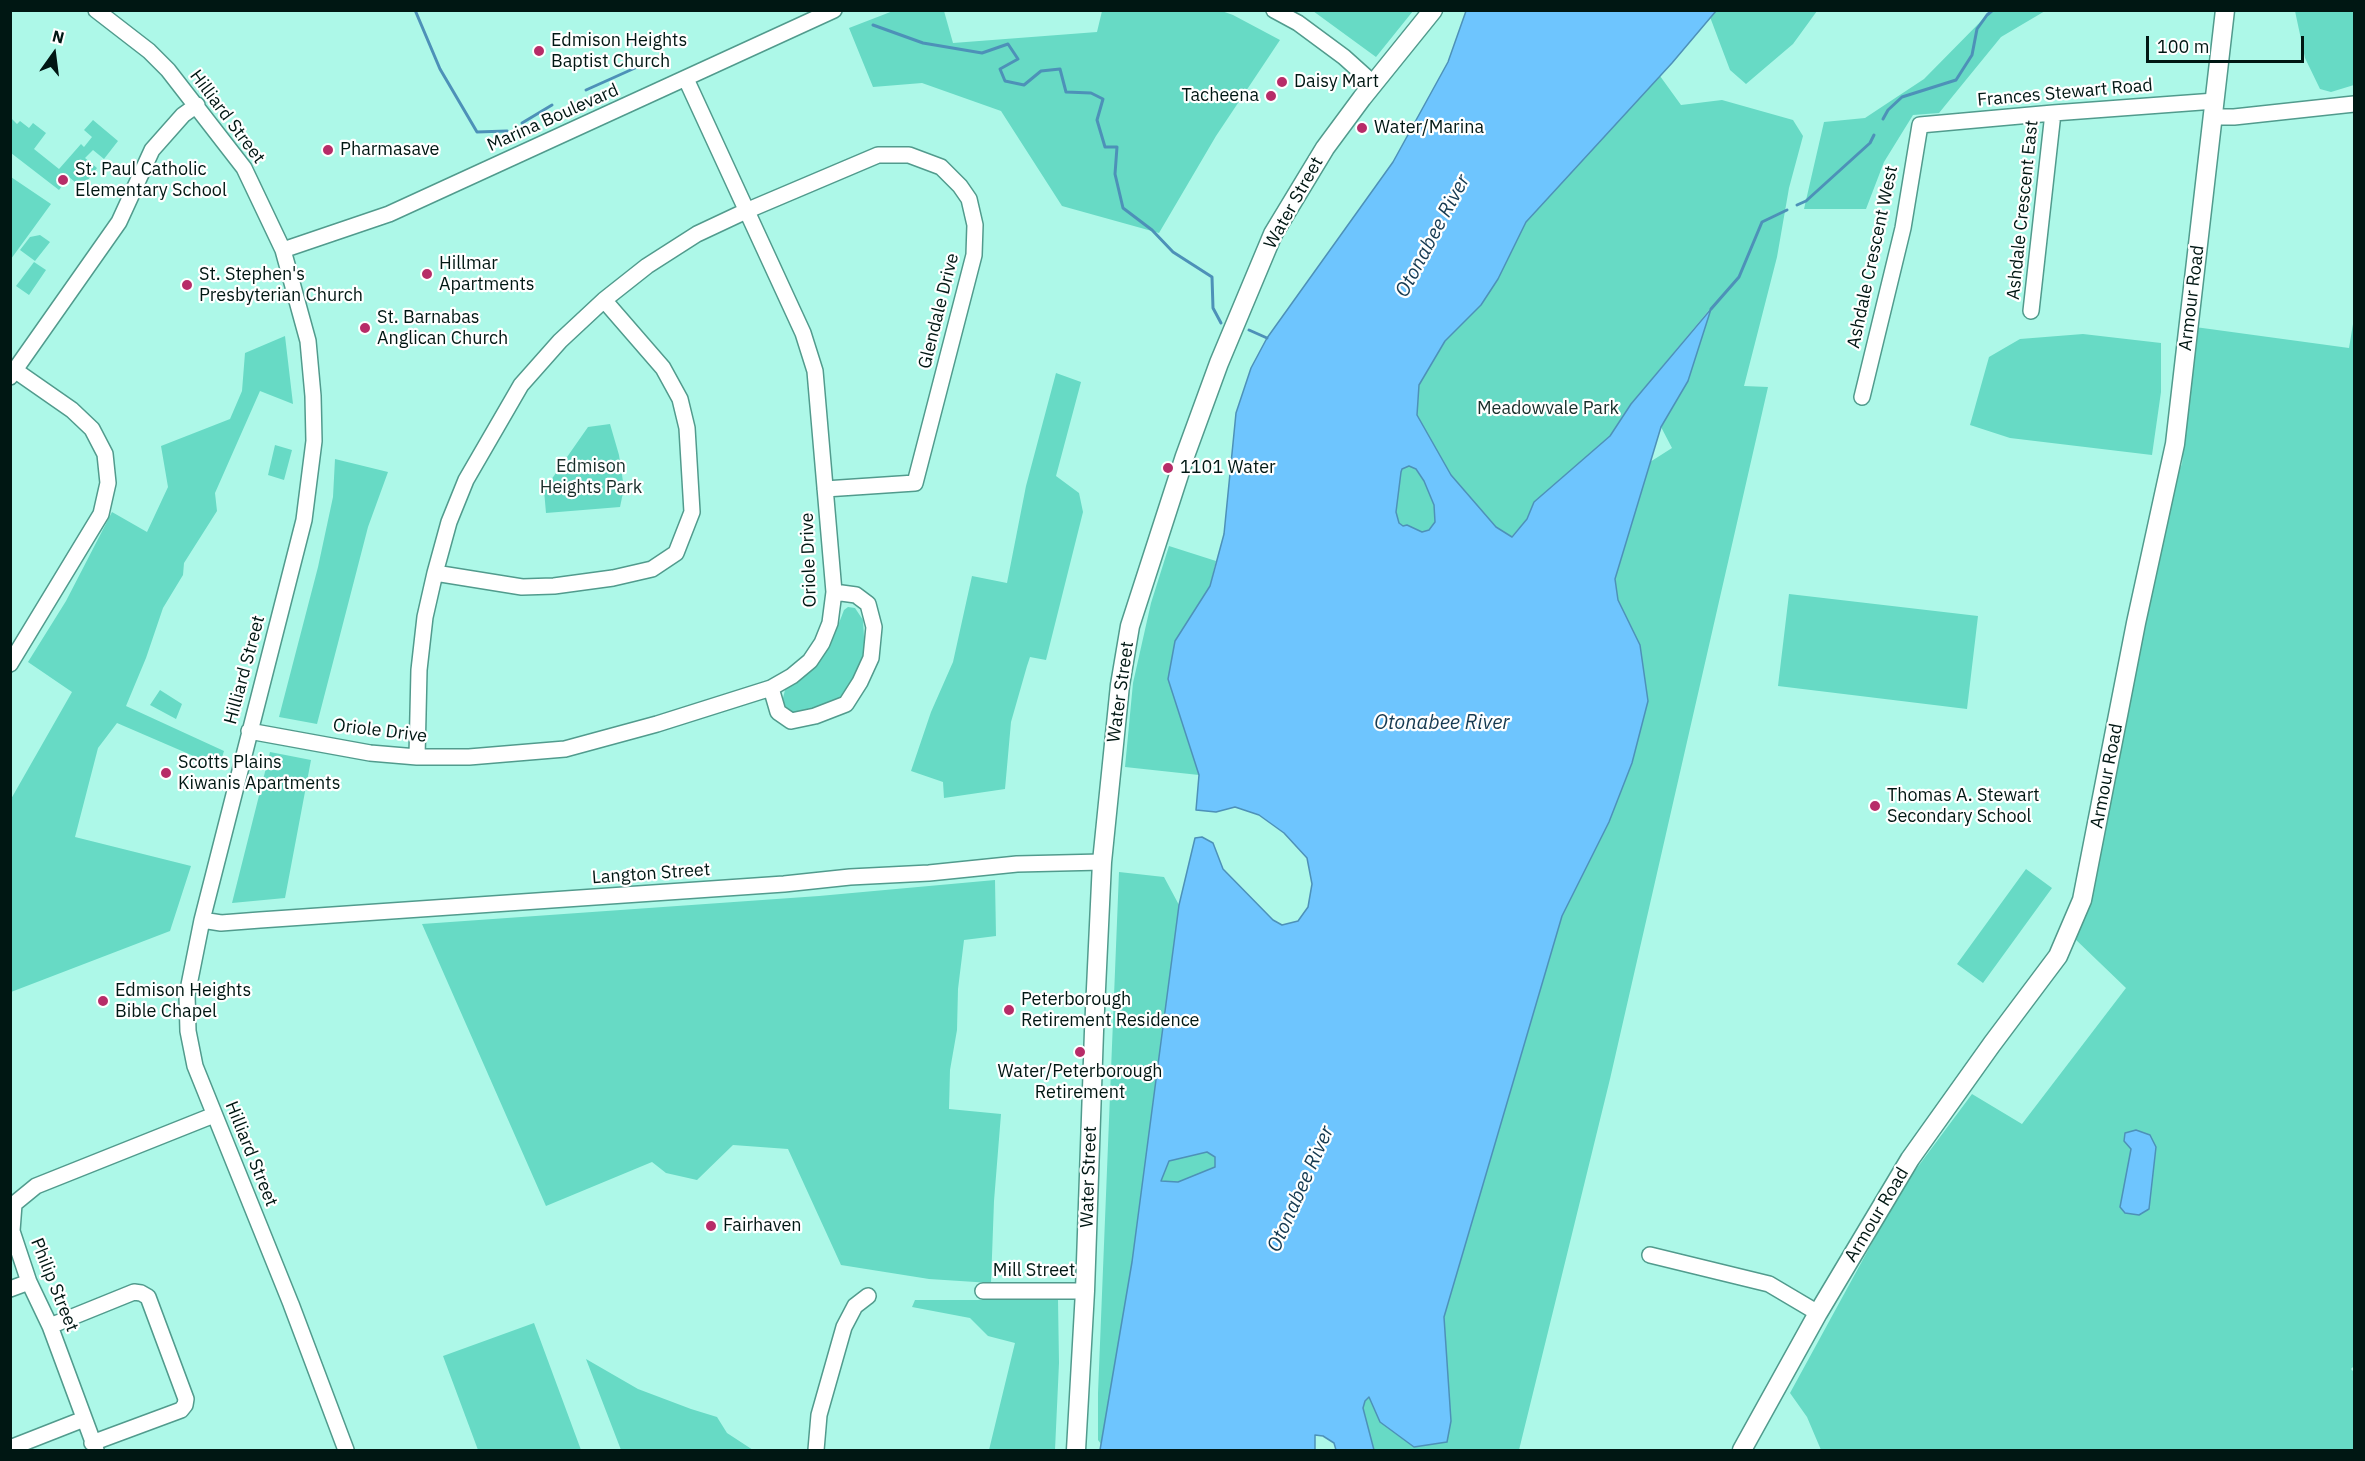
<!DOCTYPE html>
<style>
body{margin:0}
#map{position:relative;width:2365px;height:1461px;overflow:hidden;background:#adf8e8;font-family:"IBM Plex Sans",sans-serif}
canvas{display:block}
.frame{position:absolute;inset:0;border:12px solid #001713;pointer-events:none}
.north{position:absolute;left:24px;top:24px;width:60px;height:60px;-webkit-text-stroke:4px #fff;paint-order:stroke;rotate:14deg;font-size:16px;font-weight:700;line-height:24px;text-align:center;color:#001713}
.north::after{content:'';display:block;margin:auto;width:21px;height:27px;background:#001713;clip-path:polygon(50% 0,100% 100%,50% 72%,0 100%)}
.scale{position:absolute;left:2146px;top:36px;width:158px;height:27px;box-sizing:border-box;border:3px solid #001713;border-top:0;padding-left:8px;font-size:18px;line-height:21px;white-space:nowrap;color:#001713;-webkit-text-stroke:4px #fff;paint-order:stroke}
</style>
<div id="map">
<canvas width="2365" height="1461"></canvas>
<div class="frame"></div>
<div class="north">N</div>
<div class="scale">100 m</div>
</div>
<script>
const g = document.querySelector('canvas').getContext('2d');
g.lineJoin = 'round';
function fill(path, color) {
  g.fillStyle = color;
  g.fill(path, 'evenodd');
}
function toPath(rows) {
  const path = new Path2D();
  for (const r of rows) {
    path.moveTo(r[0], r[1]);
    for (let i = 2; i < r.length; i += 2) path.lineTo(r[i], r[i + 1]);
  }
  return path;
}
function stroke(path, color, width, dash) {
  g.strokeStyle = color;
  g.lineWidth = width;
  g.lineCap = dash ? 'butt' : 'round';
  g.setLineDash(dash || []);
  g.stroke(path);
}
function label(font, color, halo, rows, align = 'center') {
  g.font = font + ' "IBM Plex Sans",sans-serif';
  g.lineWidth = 4.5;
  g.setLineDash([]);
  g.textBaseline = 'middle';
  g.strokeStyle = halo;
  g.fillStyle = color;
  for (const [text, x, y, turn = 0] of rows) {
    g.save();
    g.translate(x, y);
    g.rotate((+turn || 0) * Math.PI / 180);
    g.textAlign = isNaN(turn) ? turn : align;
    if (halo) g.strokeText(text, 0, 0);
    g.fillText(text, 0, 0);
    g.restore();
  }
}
fill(toPath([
 [1219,10,1233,15,1280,40,1216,136,1159,233,1062,206,1001,111,922,83,873,87,849,28,893,11,944,11,953,43,1097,32,1102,11],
 [1716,10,1816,10,1817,11,1793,44,1746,84,1730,70,1710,17],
 [1313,11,1413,11,1376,57],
 [1991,11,2045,11,2001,37,1939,113,1913,115,1884,162,1866,209,1804,209,1824,122,1865,118,1924,79],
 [2295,11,2354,11,2354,85,2331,92,2320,89,2305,58],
 [1660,76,1681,105,1722,100,1793,120,1803,136,1789,188,1777,257,1744,386,1768,387,1610,1079,1519,1450,1374,1450,1363,1408,1365,1401,1369,1397,1451,1421,1444,1317,1562,916,1609,822,1632,763,1648,701,1640,646,1618,600,1615,579,1650,462,1672,448,1661,427,1688,381,1709,310,1631,404,1610,436,1534,502,1527,519,1511,537,1496,527,1451,475,1417,415,1419,385,1445,341,1481,305,1498,279,1526,222],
 [11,118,17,124,20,121,29,128,33,123,46,133,34,149,59,169,81,144,84,147,92,137,84,130,93,120,118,141,104,159,93,150,85,158,97,168,82,188,69,177,59,190,11,153],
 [11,177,51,204,11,259],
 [40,235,50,242,35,261,20,250,30,237],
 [34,262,46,270,29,295,16,286],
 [2354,318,2354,1366,2351,1369,2354,1372,2354,1450,1821,1450,1807,1417,1790,1393,1902,1188,1972,1094,2022,1124,2126,988,2073,937,2169,491,2182,464,2195,327,2349,348],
 [2083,334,2161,343,2161,392,2152,455,2010,438,1970,425,1989,357,2020,339],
 [285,336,293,404,260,391,215,493,217,511,184,563,183,575,163,608,146,658,126,706,224,751,219,767,117,723,98,748,75,837,191,866,170,931,11,992,11,799,72,692,28,662,66,601,112,512,147,532,168,487,161,446,230,419,242,391,245,353],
 [1056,373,1081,382,1056,476,1079,493,1083,512,1046,660,1030,657,1027,666,1011,722,1005,789,944,798,943,782,911,771,931,712,953,662,972,576,1007,583,1026,486],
 [610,424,619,455,624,488,620,507,546,513,544,490,588,427],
 [275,445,292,450,284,480,268,475],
 [335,459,388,472,368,527,317,724,279,717,318,567,333,497],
 [1409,465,1416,469,1424,481,1434,505,1435,522,1429,530,1422,532,1407,525,1403,526,1399,523,1396,512,1401,472,1402,469],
 [1169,546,1216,561,1210,586,1175,641,1168,679,1199,775,1125,767,1133,683,1151,603],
 [1789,594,1978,616,1967,709,1778,686],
 [848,607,855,608,863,620,865,653,862,669,841,699,823,708,789,714,784,708,783,698,785,690,812,670,834,636,844,610],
 [160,690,182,704,176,719,150,705],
 [270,752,311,760,285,898,232,903],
 [2026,869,2052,888,1983,983,1957,964],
 [1119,872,1164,877,1179,905,1132,1262,1101,1444,1098,1440,1098,1393],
 [995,880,996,936,964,940,958,989,957,1030,950,1070,949,1109,1001,1114,994,1201,991,1283,929,1279,841,1265,788,1149,733,1145,697,1180,666,1173,652,1162,546,1206,422,924,819,896],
 [1207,1152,1215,1157,1215,1167,1178,1182,1161,1181,1168,1161],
 [915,1300,1058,1300,1059,1363,1055,1450,989,1450,1015,1343,988,1336,970,1318,912,1307],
 [534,1323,581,1450,478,1450,443,1356],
 [586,1359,638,1389,691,1409,717,1417,727,1433,753,1450,621,1450]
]), '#67dac5');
const water = toPath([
 [1466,11,1716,11,1672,63,1526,222,1498,279,1481,305,1445,341,1419,385,1417,415,1451,475,1496,527,1512,537,1527,519,1534,502,1610,436,1631,404,1711,309,1688,381,1661,427,1615,579,1618,600,1640,645,1648,701,1632,763,1609,822,1562,916,1444,1317,1451,1421,1447,1442,1414,1447,1380,1422,1369,1397,1365,1401,1363,1408,1374,1450,1336,1450,1334,1443,1323,1436,1315,1435,1315,1450,1100,1450,1132,1262,1179,905,1195,838,1202,837,1213,843,1223,869,1273,920,1282,925,1298,921,1308,907,1312,884,1307,858,1284,833,1259,815,1235,807,1216,812,1196,810,1199,775,1168,679,1175,641,1210,586,1224,534,1236,413,1251,368,1267,338,1393,162,1448,62,1466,11],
 [1409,466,1416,469,1424,481,1434,505,1435,522,1429,530,1422,532,1407,525,1403,526,1399,523,1396,512,1401,472,1402,469,1409,466],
 [1207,1152,1215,1157,1215,1167,1178,1182,1161,1181,1169,1161,1207,1152],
 [2136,1130,2150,1135,2156,1147,2149,1209,2139,1215,2125,1213,2120,1207,2131,1149,2124,1141,2125,1133,2136,1130]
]);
fill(water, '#6ec5fe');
stroke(water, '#4d91b8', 1.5);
stroke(toPath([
 [415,10,440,69,477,132,507,131],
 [873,25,923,43,982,53,1008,44,1018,59,1000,69,1005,81,1024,85,1041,71,1060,69,1066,92,1091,93,1103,99,1097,120,1105,147,1117,147,1115,174,1123,208,1152,230,1173,252,1212,277,1213,308,1221,323],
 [586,90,635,68],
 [1883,119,1888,110,1902,97,1956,80,1972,55,1977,29,1987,15,1993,10],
 [522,123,552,105],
 [1797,205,1806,201,1870,143,1874,135],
 [1711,309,1739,277,1762,222,1787,210],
 [1249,330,1267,338]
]), '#4d91b8', 3);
const minor = toPath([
 [96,10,149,51,168,70,244,168,283,250,308,341,313,396,314,441,304,520,202,920,187,995,188,1031,195,1066,291,1304,346,1450],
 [1274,10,1298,23,1344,57,1374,84],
 [2213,117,2234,117,2354,104],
 [283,250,389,214,834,10],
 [2031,311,2053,113],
 [10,377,119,222,152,150,183,115,197,105],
 [1862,397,1903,228,1920,125,2053,113,2215,101],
 [435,573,522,587,554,586,613,578,652,569,676,553,692,512,687,428,680,399,663,368,604,300],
 [10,664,101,514,108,483,105,454,92,429,72,410,16,371],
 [771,688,778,712,791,721,815,716,846,704,860,682,871,658,874,627,868,604,856,595,834,592],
 [249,731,370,753,417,757,469,757,565,749,657,724,771,688,792,676,810,661,822,643,830,623,834,592,815,371,803,333,686,79],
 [417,757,419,670,425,617,435,573,449,522,466,480,521,385,560,341,604,300,647,266,697,234,746,211,878,155,909,155,941,167,960,186,969,199,975,225,974,255,915,483,825,489],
 [202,920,221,923,260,920,784,884,850,877,929,873,1017,864,1102,862],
 [1650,1255,1769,1284,1818,1313],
 [10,1289,29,1282],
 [983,1291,1085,1291],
 [50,1326,134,1292,141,1293,148,1297,186,1399,185,1405,181,1410,92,1443],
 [10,1448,84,1419],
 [96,1450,50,1326,29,1282,12,1231,14,1204,36,1186,214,1115],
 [816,1450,819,1415,844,1327,855,1306,868,1296]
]);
const major = toPath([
 [1076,1450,1085,1291,1094,1031,1102,862,1120,685,1130,626,1185,456,1219,363,1273,234,1325,148,1362,98,1433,10],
 [1742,1450,1818,1313,1910,1159,1992,1044,2058,956,2082,900,2136,623,2175,444,2225,10]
]);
stroke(minor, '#519b8d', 18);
stroke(major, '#519b8d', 21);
stroke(minor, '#fff', 15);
stroke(major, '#fff', 18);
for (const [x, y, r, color] of [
 [539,51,6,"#b72c68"],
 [1282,82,6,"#b72c68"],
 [1271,96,6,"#b72c68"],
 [1362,128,6,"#b72c68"],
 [328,150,6,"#b72c68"],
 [63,180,6,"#b72c68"],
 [427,274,6,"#b72c68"],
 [187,285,6,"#b72c68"],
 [365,328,6,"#b72c68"],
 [1168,468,6,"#b72c68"],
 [166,773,6,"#b72c68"],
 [1875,806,6,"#b72c68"],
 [103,1001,6,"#b72c68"],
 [1009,1010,6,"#b72c68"],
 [1080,1052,6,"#b72c68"],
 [711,1226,6,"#b72c68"]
]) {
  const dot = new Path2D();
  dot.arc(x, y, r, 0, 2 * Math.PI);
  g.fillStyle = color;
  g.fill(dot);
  stroke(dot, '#fff', 2);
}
label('18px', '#001713', '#fff', [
 ["Edmison Heights",551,41],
 ["Baptist Church",551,62],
 ["Daisy Mart",1294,82],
 ["Tacheena",1259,96,"right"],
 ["Water/Marina",1374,128],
 ["Pharmasave",340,150],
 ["St. Paul Catholic",75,170],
 ["Elementary School",75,191],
 ["Hillmar",439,264],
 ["Apartments",439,285],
 ["St. Stephen's",199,275],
 ["Presbyterian Church",199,296],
 ["St. Barnabas",377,318],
 ["Anglican Church",377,339],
 ["1101 Water",1180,468],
 ["Scotts Plains",178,763],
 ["Kiwanis Apartments",178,784],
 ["Thomas A. Stewart",1887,796],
 ["Secondary School",1887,817],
 ["Edmison Heights",115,991],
 ["Bible Chapel",115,1012],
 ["Peterborough",1021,1000],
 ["Retirement Residence",1021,1021],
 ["Water/Peterborough",1080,1072,"center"],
 ["Retirement",1080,1093,"center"],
 ["Fairhaven",723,1226]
], 'left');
label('18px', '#001713', '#fff', [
 ["Frances Stewart Road",2065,93,-5],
 ["Hilliard Street",227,117,53],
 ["Marina Boulevard",553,118,-24],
 ["Water Street",1294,203,-61],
 ["Ashdale Crescent East",2023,210,-84],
 ["Ashdale Crescent West",1873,257,-78],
 ["Armour Road",2192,298,-83],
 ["Glendale Drive",939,311,-76],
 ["Oriole Drive",809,560,-92],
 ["Hilliard Street",245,670,-75],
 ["Water Street",1121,692,-82],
 ["Oriole Drive",380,731,7],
 ["Armour Road",2107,776,-79],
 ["Langton Street",651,874,-4],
 ["Hilliard Street",251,1154,68],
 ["Water Street",1089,1177,-88],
 ["Armour Road",1877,1215,-59],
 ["Mill Street",1034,1271],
 ["Philip Street",54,1285,68]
]);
label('18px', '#182e2a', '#fff', [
 ["Meadowvale Park",1548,409],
 ["Edmison",591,467],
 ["Heights Park",591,488]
]);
label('italic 20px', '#153a51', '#fff', [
 ["Otonabee River",1433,236,-62],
 ["Otonabee River",1442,723],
 ["Otonabee River",1301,1189,-66]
]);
</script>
